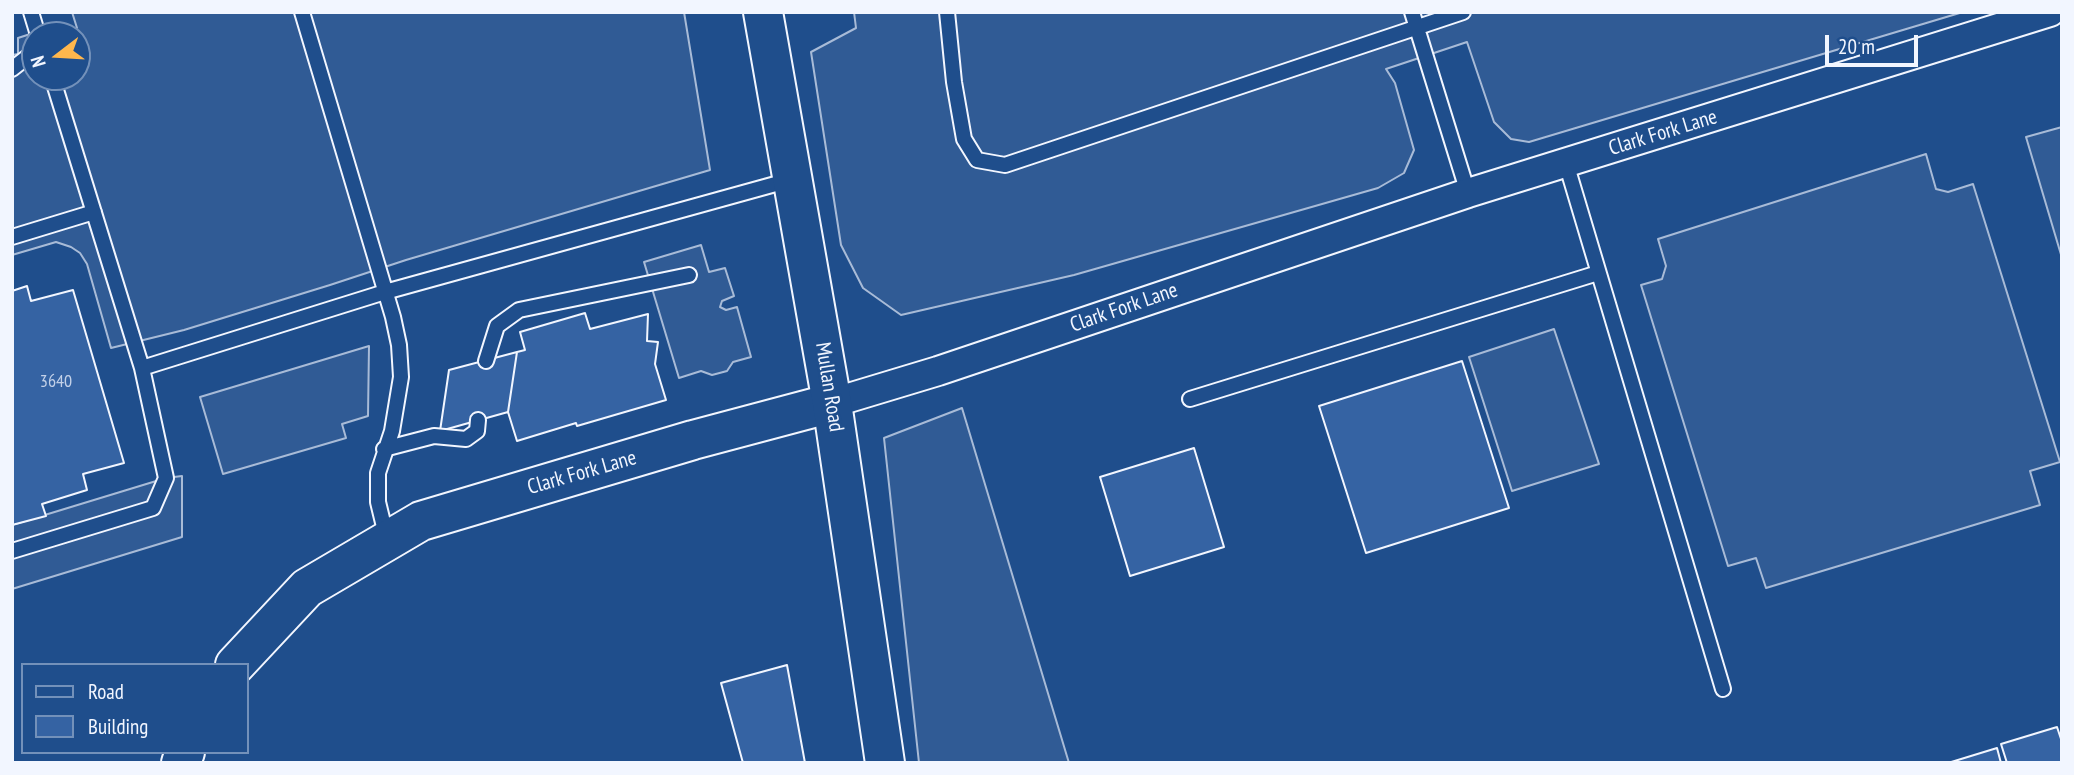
<!DOCTYPE html>
<style>
body{margin:0}
#map{position:relative;width:2074px;height:775px;overflow:hidden;background:#1f4e8c;font-family:"PT Sans Narrow",sans-serif}
canvas{display:block}
.frame{position:absolute;inset:0;border:14px solid #f2f6ff;pointer-events:none}
.legend{position:absolute;left:21px;top:663px;width:228px;height:91px;box-sizing:border-box;background:#1f4e8c;border:2px solid #7391ba;margin:0;padding:9px 12px;list-style:none;font-size:21px;color:#f2f6ff}
.legend li{display:flex;align-items:center;gap:14px;height:35px}
.legend b{width:35px;border:2px solid #7391ba}
.north{position:absolute;left:21px;top:21px;width:70px;height:70px;box-sizing:border-box;background:#1f4e8c;border:2px solid #7391ba;border-radius:50%;rotate:253deg;font-size:19px;font-weight:700;line-height:28px;text-align:center;color:#f2f6ff}
.north::after{content:'';display:block;margin:auto;width:24px;height:32px;background:#ffb74d;clip-path:polygon(50% 0,100% 100%,50% 72%,0 100%)}
.scale{position:absolute;left:1825px;top:35px;width:93px;height:32px;box-sizing:border-box;border:4px solid #f2f6ff;border-top:0;padding-left:9px;font-size:21px;line-height:24px;white-space:nowrap;color:#f2f6ff;-webkit-text-stroke:5px #1f4e8c;paint-order:stroke}
</style>
<div id="map">
<canvas width="2074" height="775"></canvas>
<div class="frame"></div>
<ul class="legend">
<li><b style="height:9px;background:#1f4e8c"></b>Road</li>
<li><b style="height:19px;background:#3563a3"></b>Building</li>
</ul>
<div class="north">N</div>
<div class="scale">20 m</div>
</div>
<script>
const g = document.querySelector('canvas').getContext('2d');
g.lineJoin = 'round';
function fill(path, color) {
  g.fillStyle = color;
  g.fill(path, 'evenodd');
}
function toPath(rows) {
  const path = new Path2D();
  for (const r of rows) {
    path.moveTo(r[0], r[1]);
    for (let i = 2; i < r.length; i += 2) path.lineTo(r[i], r[i + 1]);
  }
  return path;
}
function stroke(path, color, width, dash) {
  g.strokeStyle = color;
  g.lineWidth = width;
  g.lineCap = dash ? 'butt' : 'round';
  g.setLineDash(dash || []);
  g.stroke(path);
}
function label(font, color, halo, rows, align = 'center') {
  g.font = font + ' "PT Sans Narrow",sans-serif';
  g.lineWidth = 5;
  g.setLineDash([]);
  g.textBaseline = 'middle';
  g.strokeStyle = halo;
  g.fillStyle = color;
  for (const [text, x, y, turn = 0] of rows) {
    g.save();
    g.translate(x, y);
    g.rotate((+turn || 0) * Math.PI / 180);
    g.textAlign = isNaN(turn) ? turn : align;
    if (halo) g.strokeText(text, 0, 0);
    g.fillText(text, 0, 0);
    g.restore();
  }
}
const built = toPath([
 [72,12,684,12,710,170,406,260,330,285,184,330,111,348,87,264,80,253,71,247,56,242,12,255,12,55,18,54,18,38,61,24,67,30,72,31,77,28,72,12],
 [35,35,77,35,77,77,35,77,35,35],
 [854,12,1963,12,1529,142,1511,139,1494,122,1467,42,1386,69,1395,83,1414,150,1404,173,1378,188,1074,275,901,315,863,288,841,245,811,52,856,28,854,12],
 [2062,127,2062,258,2026,137,2062,127],
 [1926,154,1936,189,1948,192,1973,184,2060,462,2030,471,2040,505,1766,588,1756,558,1728,566,1641,285,1662,279,1666,266,1658,239,1926,154],
 [701,245,709,272,725,268,734,296,722,301,720,307,726,310,737,307,751,357,733,362,727,371,712,375,701,371,679,378,644,262,701,245],
 [1554,329,1599,464,1512,491,1469,357,1554,329],
 [369,346,368,416,342,424,346,438,223,474,200,397,369,346],
 [962,408,1069,763,919,763,884,438,962,408],
 [182,476,182,537,12,589,12,525,166,478,182,476]
]);
fill(built, '#305b95');
stroke(built, '#a8bbd7', 2);
const building = toPath([
 [27,286,31,301,73,290,124,463,83,474,87,490,42,504,46,516,12,525,12,291,27,286],
 [585,313,590,329,648,314,647,341,658,342,655,364,666,400,577,426,576,423,517,441,508,412,517,352,525,350,520,332,585,313],
 [517,352,508,412,440,431,449,370,517,352],
 [1462,361,1509,508,1366,553,1319,406,1462,361],
 [1194,448,1224,547,1130,576,1100,477,1194,448],
 [787,665,805,763,743,763,721,683,787,665],
 [2057,727,2062,742,2062,762,2007,763,2001,744,2057,727],
 [1997,748,2001,763,1948,763,1997,748]
]);
fill(building, '#3563a3');
stroke(building, '#f2f6ff', 2);
const lane = toPath([
 [31,12,38,35],
 [302,12,393,317,399,345,401,377,392,431,378,473,378,502,387,539],
 [947,12,954,82,964,139,977,160,1005,165,1463,12],
 [1412,12,1468,193],
 [12,69,35,51],
 [52,77,142,368,385,292,790,180],
 [1566,163,1723,689],
 [12,237,94,212],
 [486,361,497,326,519,310,689,275],
 [1190,399,1598,273],
 [384,449,434,436,466,439,477,431,478,420],
 [12,551,153,508,166,478,142,368]
]);
const street = toPath([
 [832,403,938,371,1468,193,2050,12]
]);
const secondary = toPath([
 [235,665,307,588,421,521,693,440,832,403],
 [181,763,185,752]
]);
const primary = toPath([
 [763,12,832,403,885,763]
]);
stroke(lane, '#f2f6ff', 18);
stroke(street, '#f2f6ff', 32);
stroke(secondary, '#f2f6ff', 42);
stroke(primary, '#f2f6ff', 42);
stroke(lane, '#1f4e8c', 14);
stroke(street, '#1f4e8c', 28);
stroke(secondary, '#1f4e8c', 38);
stroke(primary, '#1f4e8c', 38);
label('18px', '#c3d1e8', null, [
 ["3640",56,382]
]);
label('21px', '#f2f6ff', '#1f4e8c', [
 ["Clark Fork Lane",1663,133,-17],
 ["Clark Fork Lane",1124,308,-19],
 ["Mullan Road",829,387,81],
 ["Clark Fork Lane",582,473,-16]
]);
</script>
